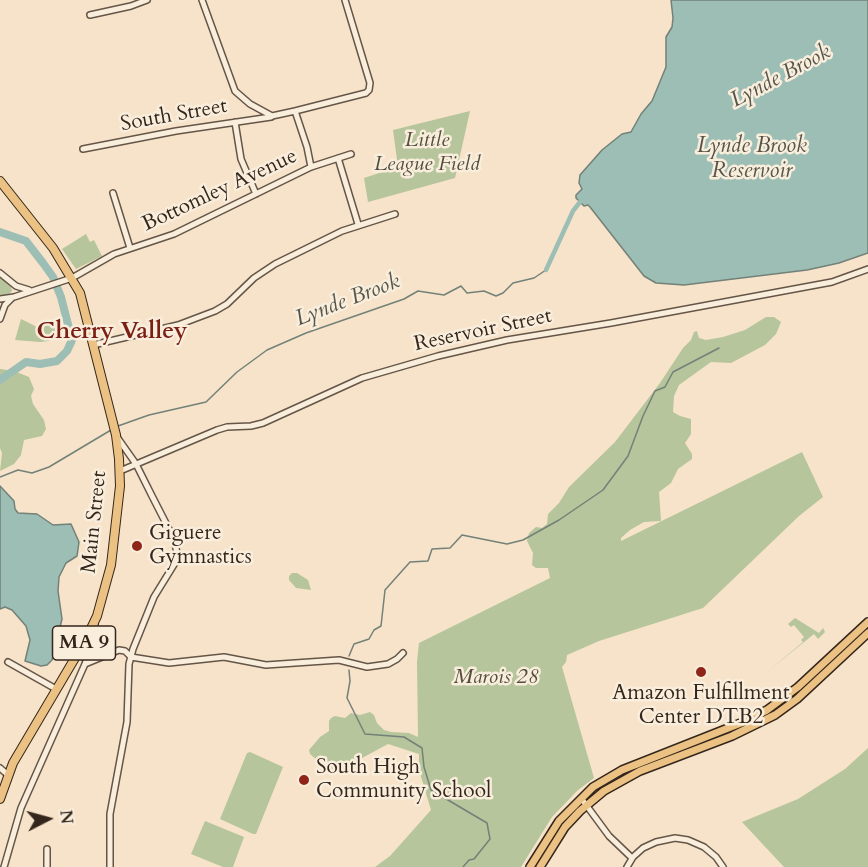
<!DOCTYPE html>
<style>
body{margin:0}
#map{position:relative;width:868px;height:867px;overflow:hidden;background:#f6e3c9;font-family:Cardo,serif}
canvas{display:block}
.north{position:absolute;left:18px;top:789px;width:60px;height:60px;-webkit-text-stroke:4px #f9eddc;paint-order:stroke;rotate:84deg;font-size:16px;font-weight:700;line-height:24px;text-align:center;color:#34261c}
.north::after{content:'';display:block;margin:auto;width:21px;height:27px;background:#34261c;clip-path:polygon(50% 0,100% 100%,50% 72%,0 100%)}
</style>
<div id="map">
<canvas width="868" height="867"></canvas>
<div class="north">N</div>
</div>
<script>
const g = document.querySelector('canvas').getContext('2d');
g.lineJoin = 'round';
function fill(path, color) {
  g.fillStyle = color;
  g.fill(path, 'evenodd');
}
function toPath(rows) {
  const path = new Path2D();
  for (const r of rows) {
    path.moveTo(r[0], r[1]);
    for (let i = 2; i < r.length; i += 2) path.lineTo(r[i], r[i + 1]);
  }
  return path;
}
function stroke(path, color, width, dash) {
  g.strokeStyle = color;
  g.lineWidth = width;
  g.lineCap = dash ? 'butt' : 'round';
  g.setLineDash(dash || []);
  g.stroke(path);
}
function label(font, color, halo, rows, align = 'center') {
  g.font = font + ' Cardo,serif';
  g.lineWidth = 5;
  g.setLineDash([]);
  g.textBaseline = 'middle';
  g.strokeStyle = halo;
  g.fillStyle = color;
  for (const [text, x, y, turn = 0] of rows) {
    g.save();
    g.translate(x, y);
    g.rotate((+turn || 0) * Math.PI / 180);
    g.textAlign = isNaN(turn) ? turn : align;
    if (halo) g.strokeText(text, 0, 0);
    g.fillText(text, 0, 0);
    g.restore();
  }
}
fill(toPath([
 [470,111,455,178,368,202,364,178,398,167,393,130],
 [86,234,90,242,94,240,102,256,76,269,62,249],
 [0,278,11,287,12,291,8,295,0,296],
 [766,317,774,317,781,322,776,334,765,345,731,363,711,362,679,385,674,396,673,412,680,416,691,419,691,434,685,443,692,454,692,459,678,469,671,483,659,492,661,521,644,522,630,530,621,538,621,541,802,452,823,497,799,516,703,608,599,641,567,655,566,662,562,667,594,778,578,790,552,817,521,867,375,867,390,856,431,810,419,770,419,754,388,744,338,771,324,766,310,754,309,750,320,737,329,731,329,721,331,718,335,716,345,718,351,713,360,715,370,712,374,715,377,723,384,730,391,732,409,733,418,737,417,662,419,643,550,578,548,568,536,568,532,565,533,553,527,541,529,533,536,527,542,528,547,524,548,514,559,503,569,487,615,442,660,383,683,348,691,340,694,332,697,331,699,338,706,340,723,337,745,330],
 [21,319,37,327,52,321,55,322,60,327,60,334,49,341,40,342,15,340],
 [0,369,14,371,29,377,34,389,31,396,33,404,44,420,46,429,42,436,24,440,21,455,14,464,0,471,2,453,0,448],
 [292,573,297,573,308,580,311,590,296,588,289,580,289,576],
 [795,618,819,633,823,628,825,632,818,639,814,634,767,672,803,642,801,640,804,637,794,625,791,627,788,624],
 [868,748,868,867,784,867,742,822,798,799,845,769],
 [250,752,283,767,256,834,253,834,220,819,247,753],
 [205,821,244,837,233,867,223,867,191,854]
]), '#b6c59b');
const water = toPath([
 [671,0,868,0,868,253,839,263,807,270,684,285,656,283,644,276,590,207,588,205,584,206,576,198,576,195,582,189,579,183,580,175,602,150,622,134,631,132,641,114,652,101,666,67,666,37,672,27,673,18,671,0],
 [0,486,14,501,15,509,18,513,37,514,53,525,71,524,79,542,77,556,66,563,59,577,58,591,62,619,52,660,47,665,41,666,25,661,30,640,26,626,12,610,5,607,0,609,0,486]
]);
fill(water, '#9dbeb5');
stroke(water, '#738178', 1.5);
stroke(toPath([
 [118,426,149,415,206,402,237,372,267,350,306,333,404,299,418,291,444,295,461,286,467,293,484,291,496,296,503,293,513,283,534,278,546,270],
 [0,477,18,470,32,473,49,467,111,430],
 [349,656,354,644,369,639,374,630,381,626,385,590,410,562,428,561,432,549,450,548,462,535,507,544,523,540,559,520,603,490,628,456,643,416,655,391,665,387,673,372,719,348],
 [349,670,350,681,347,698,365,734,404,737,422,748,424,767,431,790,487,823,490,839,474,859,469,860,463,867]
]), '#738178', 1.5);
stroke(toPath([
 [546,270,573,211,580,202]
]), '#9dbeb5', 4.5);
stroke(toPath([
 [0,232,26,241,43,263,53,277,61,297,72,340,67,351,57,361,40,364,26,362,0,380]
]), '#9dbeb5', 8);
const minor = toPath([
 [202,0,235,91,250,104,272,116,295,111,307,147,311,167],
 [90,15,131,6,147,0],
 [295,111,366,93,369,90,370,83,345,0],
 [235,122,241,159,256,194],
 [83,149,176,131,271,117],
 [338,158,358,224],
 [113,193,130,248],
 [0,273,16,286,29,290],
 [0,299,14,297,72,278,114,254,174,234,311,167,351,154],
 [0,319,5,305,12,298],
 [93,345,178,325,215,311,227,304,254,278,275,264,342,231,395,214],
 [120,471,217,430,227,427,251,426,263,423,362,378,438,356,507,340,611,323,832,282,868,269],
 [8,662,56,689],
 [85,664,119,650,125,651,131,657,169,663,224,657,266,665,339,660,367,667,388,664,397,659,403,653],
 [0,768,8,775],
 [581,798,609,836,632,858],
 [47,849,47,867],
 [4,867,21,808,85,664,93,641,95,624],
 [110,867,110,814,127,722,129,664,133,649,154,597,175,563,177,553,174,539,152,496,136,464,117,437],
 [627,867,633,857,643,848,656,842,675,838,688,840,704,847,716,857,723,867]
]);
const major = toPath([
 [530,867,559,821,593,787,622,770,741,723,767,710,798,687,868,622],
 [540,867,565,827,580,811,604,791,640,771,732,736,775,715,797,699,868,633]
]);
const highway = toPath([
 [0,181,53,248,80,293,116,435,119,459,120,486,111,565,97,616,85,641,13,763,0,799]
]);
stroke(minor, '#645547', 8);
stroke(major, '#34261c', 10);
stroke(highway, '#34261c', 10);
stroke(minor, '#f9eddc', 5);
stroke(major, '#ebc284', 7);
stroke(highway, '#ebc284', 8);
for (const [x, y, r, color] of [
 [137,546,6,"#8f2418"],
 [701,672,6,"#8f2418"],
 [304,780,6,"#8f2418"]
]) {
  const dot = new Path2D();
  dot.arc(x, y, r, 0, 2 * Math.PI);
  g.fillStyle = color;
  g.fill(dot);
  stroke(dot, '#f9eddc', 2);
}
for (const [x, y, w] of [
 [84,643,63]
]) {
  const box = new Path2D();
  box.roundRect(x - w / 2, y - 17, w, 34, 4.5);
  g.fillStyle = '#f9eddc';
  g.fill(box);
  stroke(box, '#34261c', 1.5);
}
label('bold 20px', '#34261c', null, [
 ["MA 9",84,643]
]);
label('21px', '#34261c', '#f9eddc', [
 ["South Street",174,116,-10],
 ["Bottomley Avenue",220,191,-25],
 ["Reservoir Street",483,331,-12],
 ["Main Street",95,522,-84]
]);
label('italic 21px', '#544e3c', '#f9eddc', [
 ["Little",427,141],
 ["League Field",427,165],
 ["Marois 28",496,678]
]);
label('21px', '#34261c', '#f9eddc', [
 ["Giguere",149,534],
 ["Gymnastics",149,558],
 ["Amazon Fulfillment",701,694,"center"],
 ["Center DTB2",701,718,"center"],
 ["South High",316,768],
 ["Community School",316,792]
], 'left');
label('italic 22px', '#54544a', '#f9eddc', [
 ["Lynde Brook",781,77,-28],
 ["Lynde Brook",752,147],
 ["Reservoir",752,172],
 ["Lynde Brook",348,301,-21]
]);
label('bold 24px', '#7a1f14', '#f9eddc', [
 ["Cherry Valley",112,332]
]);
</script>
